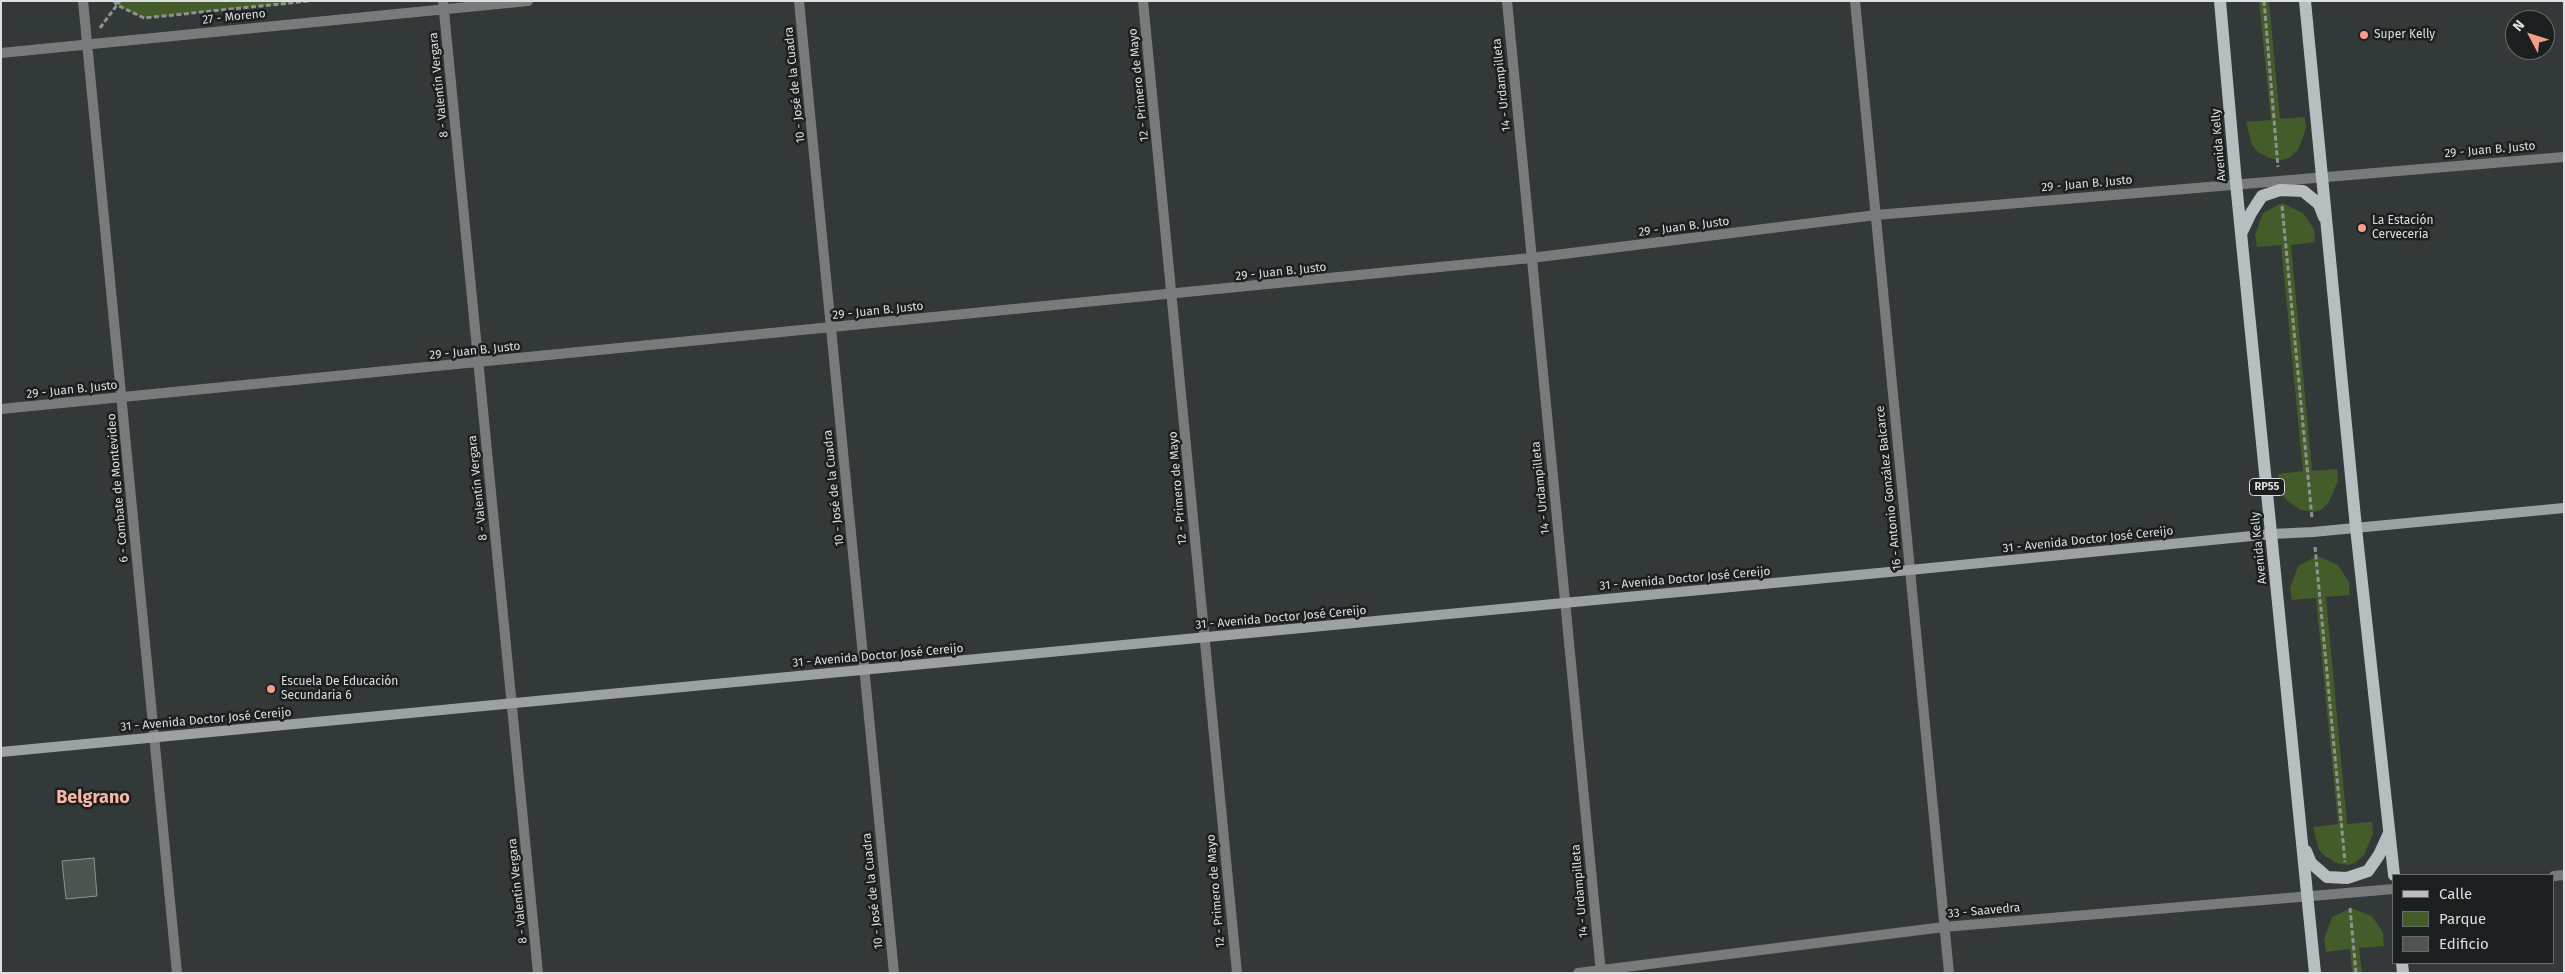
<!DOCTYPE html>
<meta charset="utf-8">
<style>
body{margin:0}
#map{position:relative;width:2565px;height:974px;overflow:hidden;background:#323938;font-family:"Fira Sans",sans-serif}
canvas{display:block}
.frame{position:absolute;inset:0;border:2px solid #dbdfdf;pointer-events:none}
.legend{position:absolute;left:2392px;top:874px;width:162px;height:90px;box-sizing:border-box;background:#1c1f1f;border:1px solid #686c6c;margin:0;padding:6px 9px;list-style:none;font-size:15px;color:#dbdfdf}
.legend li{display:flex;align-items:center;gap:10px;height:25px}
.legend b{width:25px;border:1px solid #686c6c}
.north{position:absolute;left:2505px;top:10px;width:50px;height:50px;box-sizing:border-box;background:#1c1f1f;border:1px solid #686c6c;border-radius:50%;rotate:310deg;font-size:14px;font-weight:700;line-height:20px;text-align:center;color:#dbdfdf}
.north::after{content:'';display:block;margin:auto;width:18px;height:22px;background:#f49e8a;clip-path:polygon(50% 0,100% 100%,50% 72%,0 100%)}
</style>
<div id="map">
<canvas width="2565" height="974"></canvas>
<div class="frame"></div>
<ul class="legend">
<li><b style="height:6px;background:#b7bec0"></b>Calle</li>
<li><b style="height:14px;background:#445b2a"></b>Parque</li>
<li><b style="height:14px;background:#4e5450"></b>Edificio</li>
</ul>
<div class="north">N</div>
</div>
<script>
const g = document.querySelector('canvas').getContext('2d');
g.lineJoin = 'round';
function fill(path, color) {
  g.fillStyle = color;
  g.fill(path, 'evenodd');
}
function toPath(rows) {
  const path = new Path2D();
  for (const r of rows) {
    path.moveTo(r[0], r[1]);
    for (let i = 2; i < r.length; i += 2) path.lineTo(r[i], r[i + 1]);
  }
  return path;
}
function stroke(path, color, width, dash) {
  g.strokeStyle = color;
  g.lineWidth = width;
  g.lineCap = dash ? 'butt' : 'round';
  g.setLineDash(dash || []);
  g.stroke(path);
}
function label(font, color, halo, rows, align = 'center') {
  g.font = font + ' "Fira Sans",sans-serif';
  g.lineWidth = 5;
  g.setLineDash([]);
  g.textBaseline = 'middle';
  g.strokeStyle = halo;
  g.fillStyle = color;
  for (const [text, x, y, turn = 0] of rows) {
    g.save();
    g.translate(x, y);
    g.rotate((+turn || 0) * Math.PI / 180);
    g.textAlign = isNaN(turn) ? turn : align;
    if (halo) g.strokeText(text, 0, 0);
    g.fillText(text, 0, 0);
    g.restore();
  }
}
fill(toPath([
 [114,1,309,1,144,18,117,5],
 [2259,1,2269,1,2280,119,2305,117,2306,129,2298,150,2289,158,2281,160,2269,158,2258,152,2252,145,2246,122,2271,120],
 [2282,203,2303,213,2314,229,2315,242,2291,245,2312,471,2337,469,2338,481,2329,502,2321,510,2313,512,2301,510,2290,503,2284,497,2278,474,2303,471,2281,245,2257,247,2255,235,2263,213],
 [2317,556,2338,565,2349,582,2350,595,2326,597,2347,824,2372,822,2373,834,2364,855,2355,863,2348,865,2336,863,2325,856,2319,850,2313,827,2338,824,2316,598,2292,600,2290,588,2298,566],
 [2351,908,2372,916,2383,933,2384,946,2359,948,2362,973,2352,973,2350,949,2326,952,2324,939,2332,917]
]), '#445b2a');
const building = toPath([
 [94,858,97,896,66,899,62,861,94,858]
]);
fill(building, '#4e5450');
stroke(building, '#8e9591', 1);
stroke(toPath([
 [114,1,117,5,144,18,309,1],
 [2264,1,2278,167],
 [100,28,120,1],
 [2282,206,2312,518],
 [2315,547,2345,862],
 [2350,908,2356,973]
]), '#8e9392', 3, [5, 2.5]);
stroke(toPath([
 [83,1,177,973],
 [443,1,538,973],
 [799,1,894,973],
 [1143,1,1237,973],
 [1507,1,1601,973],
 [1855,1,1949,973],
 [1,53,528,1],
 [1,409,1531,258,1876,215,2564,157],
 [2554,876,2564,875],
 [1578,973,1944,927,2394,889]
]), '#787b7c', 10);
stroke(toPath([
 [1,752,1910,570,2272,534,2313,532,2564,508]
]), '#9ca1a3', 10);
stroke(toPath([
 [2220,1,2236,183,2315,973],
 [2305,1,2356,528,2394,875],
 [2241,234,2251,213,2262,196,2280,190,2303,191,2319,204,2324,217],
 [2306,851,2311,863,2327,877,2347,878,2368,871,2379,855,2389,833],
 [2402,963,2403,973]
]), '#b7bec0', 12);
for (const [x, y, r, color] of [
 [2364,35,5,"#f49e8a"],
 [2362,228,5,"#f49e8a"],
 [271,689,5,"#f49e8a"]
]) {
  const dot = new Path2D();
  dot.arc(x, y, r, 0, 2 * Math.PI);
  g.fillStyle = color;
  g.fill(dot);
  stroke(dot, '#1c1f1f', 2);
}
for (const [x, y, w] of [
 [2267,487,35]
]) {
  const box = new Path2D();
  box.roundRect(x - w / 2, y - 8.5, w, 17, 4);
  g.fillStyle = '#1c1f1f';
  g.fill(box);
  stroke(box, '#dbdfdf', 1);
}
label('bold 11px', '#dbdfdf', null, [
 ["RP55",2267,487]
]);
label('12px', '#dbdfdf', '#1c1f1f', [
 ["27 - Moreno",234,17,-6],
 ["8 - Valentín Vergara",439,85,-96],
 ["10 - José de la Cuadra",795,85,-96],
 ["12 - Primero de Mayo",1139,85,-96],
 ["14 - Urdampilleta",1502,85,-96],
 ["Avenida Kelly",2219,145,-95],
 ["29 - Juan B. Justo",2490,150,-5],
 ["29 - Juan B. Justo",2087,184,-5],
 ["29 - Juan B. Justo",1684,227,-7],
 ["29 - Juan B. Justo",1281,272,-6],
 ["29 - Juan B. Justo",878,311,-6],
 ["29 - Juan B. Justo",475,351,-6],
 ["29 - Juan B. Justo",72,390,-6],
 ["6 - Combate de Montevideo",118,488,-95],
 ["8 - Valentín Vergara",478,488,-96],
 ["10 - José de la Cuadra",834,488,-96],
 ["12 - Primero de Mayo",1178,488,-95],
 ["14 - Urdampilleta",1541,488,-96],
 ["16 - Antonio González Balcarce",1889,488,-96],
 ["31 - Avenida Doctor José Cereijo",2088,540,-6],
 ["Avenida Kelly",2259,548,-96],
 ["31 - Avenida Doctor José Cereijo",1685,579,-5],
 ["31 - Avenida Doctor José Cereijo",1281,618,-5],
 ["31 - Avenida Doctor José Cereijo",878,656,-5],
 ["31 - Avenida Doctor José Cereijo",206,720,-5],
 ["8 - Valentín Vergara",518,891,-96],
 ["10 - José de la Cuadra",873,891,-96],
 ["12 - Primero de Mayo",1216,891,-95],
 ["14 - Urdampilleta",1580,891,-95],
 ["33 - Saavedra",1984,911,-5]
]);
label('12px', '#dbdfdf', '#1c1f1f', [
 ["Super Kelly",2374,35],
 ["La Estación",2372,221],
 ["Cervecería",2372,235],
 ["Escuela De Educación",281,682],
 ["Secundaria 6",281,696]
], 'left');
label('bold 18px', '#f8b6a7', '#1c1f1f', [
 ["Belgrano",93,798]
]);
</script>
